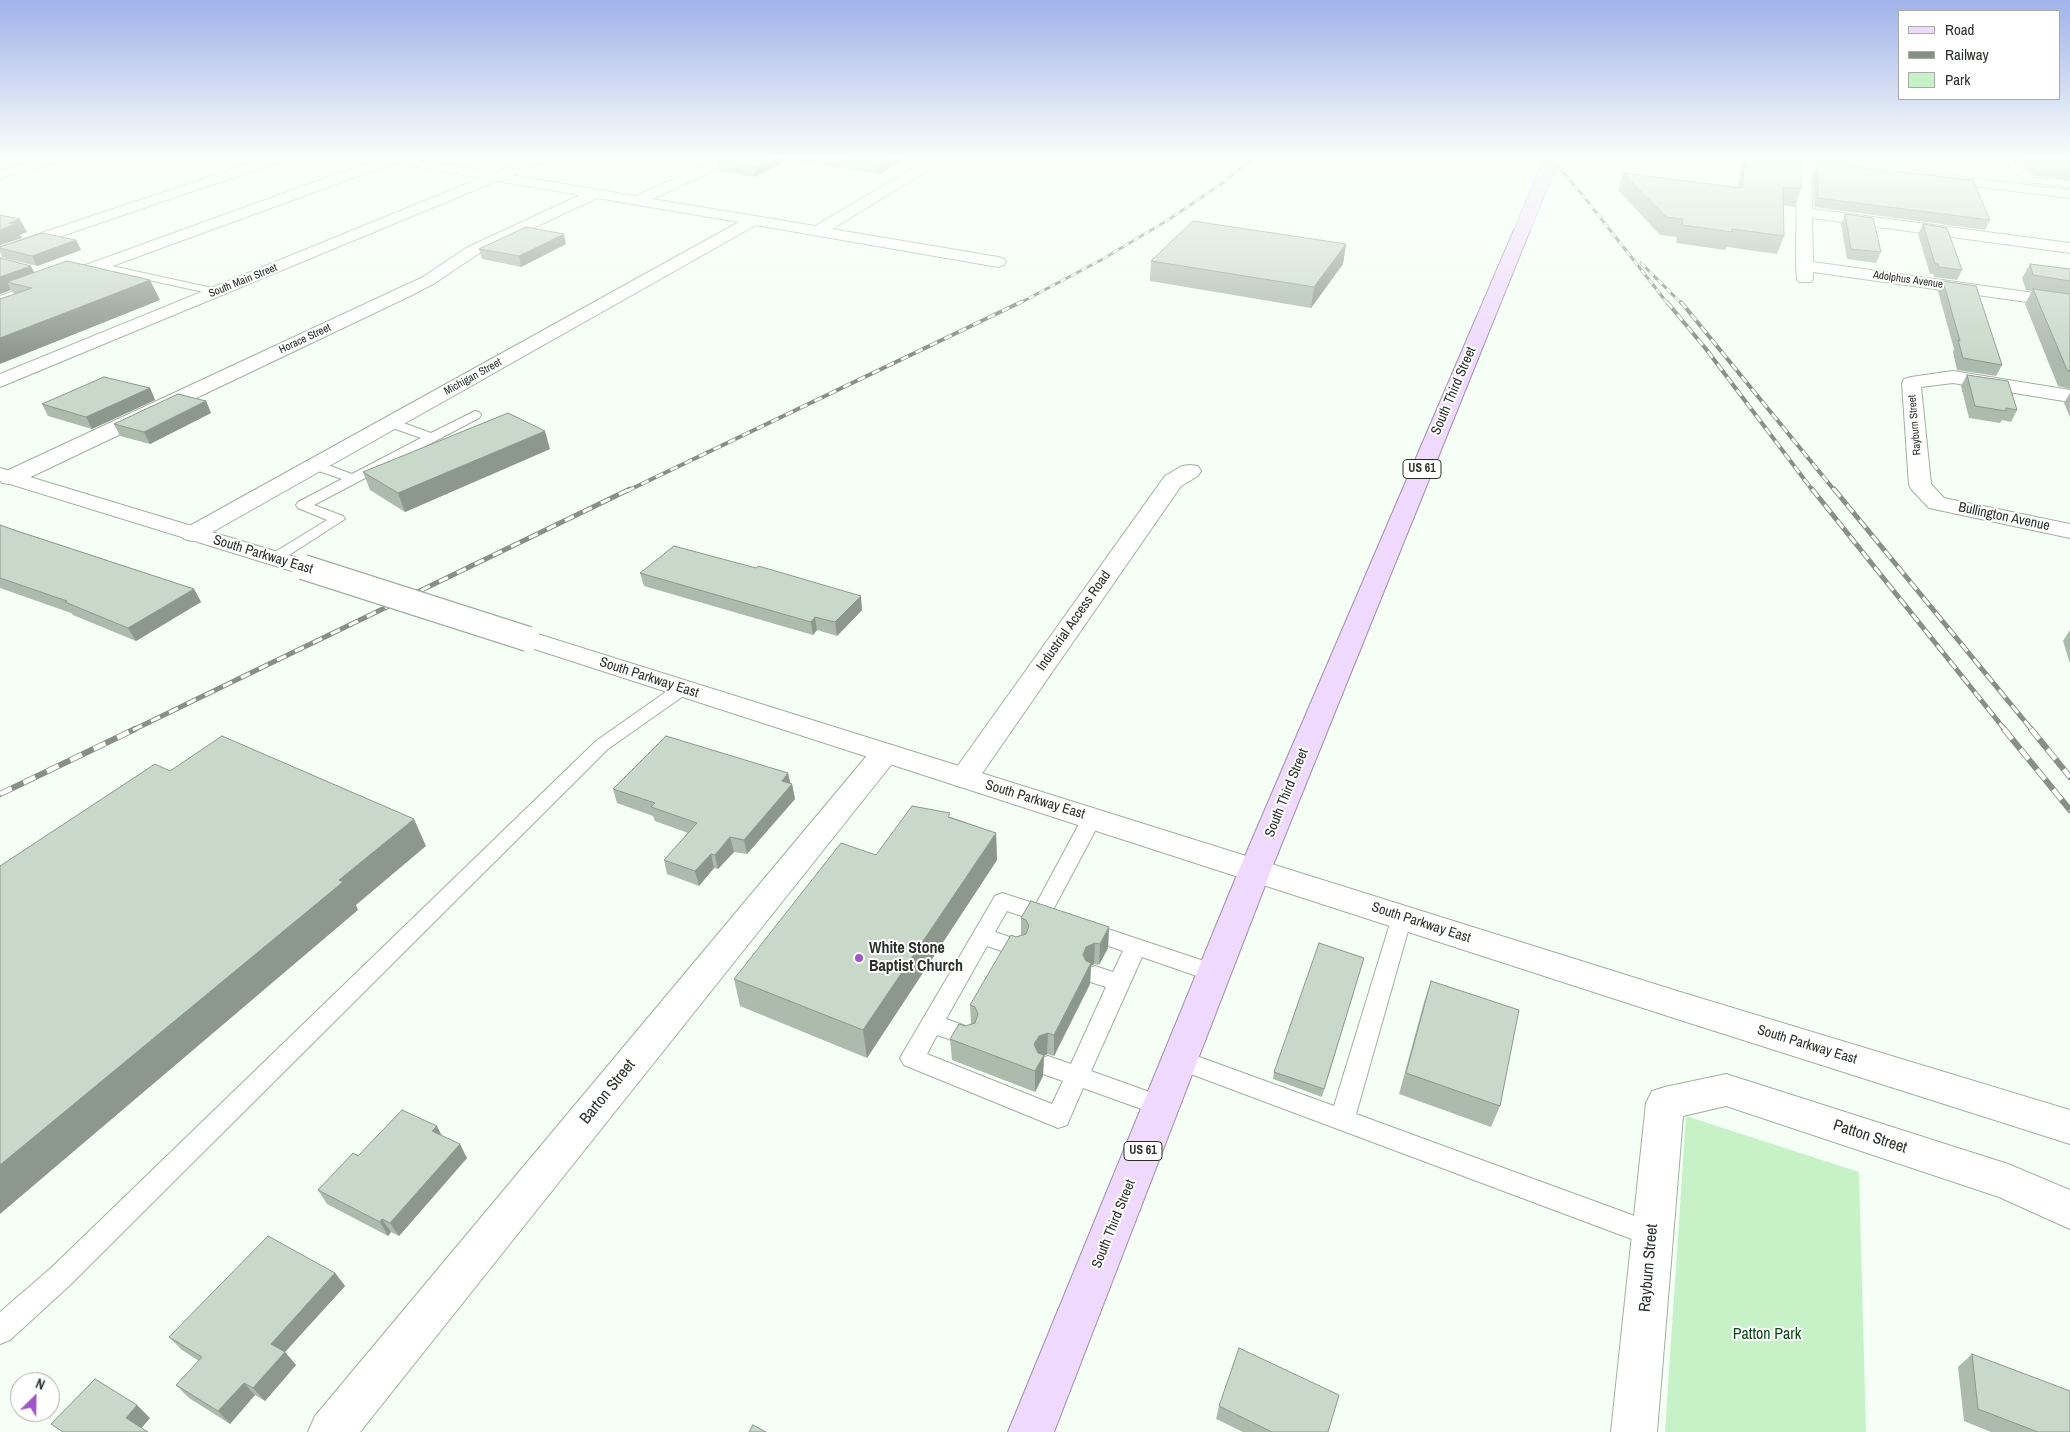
<!DOCTYPE html>
<style>
body{margin:0}
#map{position:relative;width:2070px;height:1432px;overflow:hidden;background:#f5fff5;font-family:"Archivo Narrow",sans-serif}
canvas{display:block}
.legend{position:absolute;left:1898px;top:10px;width:162px;height:90px;box-sizing:border-box;background:#fff;border:1px solid #aaacaa;margin:0;padding:6px 9px;list-style:none;font-size:15px;color:#2a302a}
.legend li{display:flex;align-items:center;gap:10px;height:25px}
.legend b{width:25px;border:1px solid #aaacaa}
.north{position:absolute;left:10px;top:1372px;width:50px;height:50px;box-sizing:border-box;background:#fff;border:1px solid #aaacaa;border-radius:50%;rotate:23deg;font-size:14px;font-weight:700;line-height:20px;text-align:center;color:#2a302a}
.north::after{content:'';display:block;margin:auto;width:18px;height:22px;background:#a056c9;clip-path:polygon(50% 0,100% 100%,50% 72%,0 100%)}
</style>
<div id="map">
<canvas width="2070" height="1432"></canvas>
<ul class="legend">
<li><b style="height:6px;background:#efd9fd"></b>Road</li>
<li><b style="height:6px;background:#878f87"></b>Railway</li>
<li><b style="height:14px;background:#c7f1c7"></b>Park</li>
</ul>
<div class="north">N</div>
</div>
<script>
const g = document.querySelector('canvas').getContext('2d');
g.lineJoin = 'round';
function fill(path, color) {
  g.fillStyle = color;
  g.fill(path, 'evenodd');
}
function toPath(rows) {
  const path = new Path2D();
  for (const r of rows) {
    path.moveTo(r[0], r[1]);
    for (let i = 2; i < r.length; i += 2) path.lineTo(r[i], r[i + 1]);
  }
  return path;
}
function stroke(path, color, width, dash) {
  g.strokeStyle = color;
  g.lineWidth = width;
  g.lineCap = dash ? 'butt' : 'round';
  g.setLineDash(dash || []);
  g.stroke(path);
}
function label(font, color, halo, rows, align = 'center') {
  g.font = font + ' "Archivo Narrow",sans-serif';
  g.lineWidth = 4;
  g.setLineDash([]);
  g.textBaseline = 'middle';
  g.strokeStyle = halo;
  g.fillStyle = color;
  for (const [text, x, y, turn = 0] of rows) {
    g.save();
    g.translate(x, y);
    g.rotate((+turn || 0) * Math.PI / 180);
    g.textAlign = isNaN(turn) ? turn : align;
    if (halo) g.strokeText(text, 0, 0);
    g.fillText(text, 0, 0);
    g.restore();
  }
}
fill(toPath([
 [1686,1116,1859,1172,1866,1432,1665,1432]
]), '#c7f1c7');
const lane = toPath([
 [2001,158,2009,158,2034,178,2070,181,2070,187,2029,182,2017,174,2001,158],
 [98,263,217,289,222,292,217,295,94,268,94,264,98,263],
 [475,411,479,412,481,415,479,418,314,505,343,516,345,519,280,561,270,561,268,558,270,555,327,520,298,508,296,505,298,502,342,479,310,468,308,465,310,462,320,462,352,474,421,438,387,426,385,423,387,420,395,420,431,433,475,411],
 [683,683,689,684,692,688,689,692,608,749,69,1286,10,1340,0,1344,0,1312,51,1268,596,741,677,684,683,683],
 [1092,811,1099,813,1102,818,1053,910,1058,912,1061,918,1058,924,1051,926,1007,911,995,932,1024,942,1027,948,1024,954,1016,956,987,946,946,1019,974,1029,977,1036,974,1043,966,1045,937,1035,927,1054,1052,1104,1063,1081,1040,1073,1036,1066,1040,1059,1048,1056,1071,1064,1106,987,1087,981,1084,975,1087,969,1095,966,1113,972,1123,951,1080,936,1077,930,1080,924,1087,922,1222,967,1225,973,1222,979,1214,982,1142,957,1091,1071,1169,1099,1173,1106,1169,1113,1161,1116,1083,1088,1067,1125,1058,1128,904,1065,900,1058,995,896,1002,893,1036,904,1085,813,1092,811],
 [1402,909,1409,911,1412,917,1356,1114,1662,1226,1666,1235,1662,1244,1653,1247,1172,1067,1168,1060,1172,1053,1180,1050,1334,1106,1392,917,1395,911,1402,909]
]);
const street = toPath([
 [265,158,284,158,282,161,0,257,0,247,265,158],
 [381,158,408,158,495,172,531,158,547,158,546,161,511,175,635,196,721,158,737,158,736,161,652,199,815,226,930,158,945,158,944,161,832,229,998,257,1004,259,1006,262,1004,265,998,267,756,225,200,539,192,541,184,539,181,534,184,529,739,222,597,198,478,254,435,283,410,296,18,483,10,484,2,483,0,479,2,473,423,277,466,248,580,195,497,181,0,387,0,374,481,178,394,163,0,307,0,296,381,158],
 [1804,159,1811,163,1812,209,2070,243,2070,253,1812,218,1813,262,2070,298,2070,308,1813,272,1813,279,1811,282,1799,282,1797,279,1796,266,1797,163,1804,159],
 [1953,371,2070,390,2070,402,1953,383,1921,387,1931,484,1944,498,2070,524,2070,538,1929,508,1912,490,1909,485,1902,383,1904,379,1911,377,1953,371],
 [1190,465,1198,466,1201,471,1198,476,1181,486,974,785,964,788,954,785,949,778,954,771,1165,476,1182,466,1190,465],
 [885,744,895,746,899,753,895,760,360,1432,308,1432,315,1416,875,746,885,744],
 [1726,1074,2008,1164,2070,1190,2070,1229,1999,1197,1726,1106,1683,1116,1657,1432,1611,1432,1646,1103,1652,1091,1665,1087,1726,1074]
]);
const secondary = toPath([
 [42,158,62,158,60,161,0,178,0,170,42,158],
 [1753,158,1789,158,1854,165,1861,169,1854,173,1759,162,1754,161,1753,158],
 [1937,174,2070,190,2070,198,1932,181,1930,178,1932,175,1937,174],
 [0,468,311,562,315,567,311,572,303,574,295,572,0,481,0,468],
 [528,631,1677,991,2070,1110,2070,1144,1677,1019,519,644,515,639,519,634,528,631]
]);
const primary = toPath([
 [1522,225,1527,227,1530,230,1271,870,1054,1432,1008,1432,1239,870,1514,230,1517,227,1522,225]
]);
stroke(lane, '#a0b0a0', 2);
stroke(street, '#a0b0a0', 2);
stroke(secondary, '#a0b0a0', 2);
stroke(primary, '#a38eb2', 2);
fill(lane, '#fff');
fill(street, '#fff');
fill(secondary, '#fff');
fill(primary, '#efd9fd');
const railFar3 = toPath([
 [1551,158,1581,193,1668,304],
 [1641,263,1682,304],
 [1018,304,1101,260,1168,220,1224,182,1253,158]
]);
const railFar2 = toPath([
 [1667,302,1706,349,1813,491],
 [1681,302,1835,491],
 [627,491,1021,302]
]);
const railFar1 = toPath([
 [1812,489,2005,730],
 [1834,489,2032,730],
 [133,730,630,489]
]);
const rail = toPath([
 [2004,729,2070,810],
 [2031,729,2070,777],
 [0,794,135,729]
]);
stroke(railFar3, '#878f87', 3);
stroke(railFar2, '#878f87', 4);
stroke(railFar1, '#878f87', 5);
stroke(rail, '#878f87', 6);
stroke(railFar3, '#fff', 2, [6]);
stroke(railFar2, '#fff', 2.5, [8]);
stroke(railFar1, '#fff', 3, [10]);
stroke(rail, '#fff', 4.5, [13]);
const secondaryBridge = toPath([
 [303,567,528,639]
]);
const primaryBridge = toPath([
 [1522,230,1552,158]
]);
stroke(secondaryBridge, '#a0b0a0', 27, []);
stroke(primaryBridge, '#a38eb2', 16, []);
stroke(secondaryBridge, '#fff', 24);
stroke(primaryBridge, '#efd9fd', 15);
fill(toPath([
 [727,158,905,158,880,174,788,160,755,177,719,171,718,161],
 [1743,158,1801,158,1801,189,1795,207,1783,205,1784,236,1777,254,1727,247,1725,250,1676,243,1677,237,1660,235,1618,190,1623,173,1738,187,1740,165],
 [2019,158,2070,158,2070,180,2035,176,2028,171],
 [1817,164,1990,220,1985,230,1814,207,1813,173],
 [1845,214,1881,252,1876,263,1847,259,1841,224],
 [1923,224,1962,270,1957,280,1934,277,1933,274,1930,274,1918,234],
 [76,240,81,250,37,266,3,258,0,252,0,247],
 [566,244,521,267,482,259,479,249],
 [1346,244,1343,264,1311,308,1150,281,1151,261],
 [0,258,34,272,160,300,14,294,11,290,0,294],
 [2030,264,2070,269,2070,389,2058,386,2025,304,2032,291,2026,290,2022,278],
 [1943,281,2002,365,1996,376,1957,370,1953,352,1954,349,1938,291],
 [1967,375,2017,410,2011,422,2002,420,2000,423,1969,418,1961,386],
 [150,388,155,400,92,429,48,416,42,404],
 [2070,393,2070,417,2064,403],
 [206,401,211,413,150,444,120,436,114,424],
 [550,449,405,512,370,490,363,472],
 [0,525,194,589,201,602,136,641,73,615,71,613,0,588],
 [640,573,862,610,837,636,817,630,813,635,644,586],
 [2070,630,2070,664,2063,641],
 [788,773,790,784,792,784,795,799,747,854,734,852,718,869,714,868,699,886,667,874,664,860,688,833,655,821,653,816,617,803,613,789],
 [951,817,996,833,997,860,867,1058,740,1006,734,979,876,855],
 [1021,918,1109,927,1108,948,1099,965,1094,964,1091,966,1090,984,1054,1056,1047,1054,1044,1056,1043,1076,1035,1092,952,1060,950,1039,965,1026,971,1024,970,1005,1016,937,1021,935],
 [1364,958,1322,1097,1273,1079,1274,1072],
 [1431,981,1500,1106,1491,1127,1399,1094,1424,1002],
 [442,1136,467,1158,399,1236,391,1232,388,1236,327,1204,318,1190,358,1156],
 [335,1273,345,1286,285,1352,296,1365,265,1401,255,1395,230,1424,189,1398,176,1385,199,1361,182,1350,169,1337],
 [1972,1354,2070,1432,1991,1432,1964,1421,1958,1367],
 [1219,1406,1328,1432,1243,1432,1216,1419]
]), '#adbbad');
fill(toPath([
 [774,158,787,158,788,160,755,177,754,167],
 [891,158,905,158,880,174,879,165],
 [20,219,27,232,20,235,22,238,0,245,0,230,9,223],
 [564,234,566,244,521,267,519,256],
 [76,240,81,250,37,266,32,256],
 [1346,244,1343,264,1311,308,1314,287],
 [31,266,38,280,7,282,11,290,0,294,0,277],
 [150,280,160,300,0,364,0,338],
 [150,388,155,400,92,429,86,417],
 [206,401,211,413,150,444,144,432],
 [545,431,550,449,405,512,398,493],
 [194,589,201,602,136,641,128,628],
 [861,596,862,610,837,636,835,622],
 [815,617,817,630,813,635,811,622],
 [788,773,791,786,792,784,795,799,747,854,744,840,782,781],
 [414,819,426,846,356,905,358,910,0,1214,0,1165,339,880],
 [996,833,997,860,867,1058,863,1030],
 [730,837,734,852,718,869,715,855],
 [711,854,714,868,699,886,695,871],
 [1109,927,1108,948,1099,965,1100,944],
 [1095,943,1094,964,1091,966,1090,984,1054,1056,1054,1035,1086,947],
 [1048,1033,1047,1054,1044,1056,1043,1076,1035,1092,1035,1071,1039,1057,1034,1044,1039,1036],
 [437,1126,444,1140,432,1131],
 [460,1144,467,1158,399,1236,390,1223],
 [382,1219,391,1232,388,1236,380,1222],
 [335,1273,345,1286,285,1352,296,1365,265,1401,253,1388,271,1344],
 [244,1383,255,1395,230,1424,218,1411],
 [137,1405,150,1418,140,1430,126,1418]
]), '#8d988d');
const building = toPath([
 [727,158,774,158,754,167,718,161,727,158],
 [830,158,891,158,879,165,830,158],
 [1745,158,1801,158,1801,189,1783,187,1784,236,1732,229,1732,232,1682,225,1683,219,1666,217,1623,173,1742,188,1745,158],
 [2042,158,2070,158,2070,161,2043,158,2042,158],
 [1819,163,1973,180,1990,220,1818,198,1817,164,1819,163],
 [1845,214,1873,218,1881,252,1851,249,1845,214],
 [0,215,20,219,9,223,15,224,0,230,0,215],
 [1193,221,1346,244,1314,287,1151,261,1193,221],
 [1923,224,1947,228,1962,270,1939,267,1938,264,1935,264,1923,224],
 [526,227,564,234,519,256,479,249,526,227],
 [42,233,76,240,32,256,0,248,0,247,42,233],
 [0,258,31,266,0,277,0,258],
 [67,261,150,280,0,338,0,299,32,288,7,282,67,261],
 [2030,264,2070,269,2070,281,2033,275,2030,264],
 [1943,281,1976,286,2002,365,1963,358,1958,340,1960,341,1943,281],
 [2033,289,2070,294,2070,371,2067,370,2033,289],
 [1967,375,2008,381,2017,410,2006,408,2006,411,1975,406,1967,375],
 [104,377,150,388,86,417,42,404,104,377],
 [178,394,206,401,144,432,114,424,178,394],
 [508,413,545,431,398,493,363,472,508,413],
 [0,525,14,530,194,589,128,628,65,602,67,601,0,578,0,525],
 [674,546,756,568,758,566,772,570,861,596,835,622,815,617,811,622,640,573,674,546],
 [222,736,414,819,339,880,343,882,0,1165,0,866,155,764,170,771,222,736],
 [666,736,788,773,782,781,792,784,744,840,730,837,715,855,711,854,695,871,664,860,697,823,651,807,655,803,613,789,666,736],
 [912,806,950,813,948,817,996,833,863,1030,734,979,841,843,876,855,912,806],
 [1031,901,1109,927,1100,944,1095,943,1086,947,1083,955,1086,961,1091,963,1054,1035,1048,1033,1039,1036,1034,1044,1038,1053,1044,1055,1035,1071,950,1039,959,1024,965,1026,975,1023,978,1014,975,1007,970,1005,1011,935,1016,937,1026,934,1029,926,1026,920,1021,918,1031,901],
 [1319,943,1364,958,1324,1089,1274,1072,1319,943],
 [1431,981,1519,1010,1500,1106,1406,1073,1431,981],
 [402,1110,437,1126,432,1131,460,1144,390,1223,382,1219,380,1222,318,1190,353,1153,358,1156,402,1110],
 [268,1236,335,1273,271,1344,285,1352,253,1388,244,1383,218,1411,176,1385,202,1357,169,1337,268,1236],
 [1239,1348,1339,1395,1328,1432,1272,1432,1219,1406,1239,1348],
 [1972,1354,2070,1391,2070,1432,2038,1432,1978,1409,1972,1354],
 [95,1379,137,1405,126,1418,148,1432,63,1432,51,1424,95,1379],
 [753,1425,766,1432,749,1432,753,1425]
]);
fill(building, '#c9d9c9');
stroke(building, '#8d988d', 1);
const sky = g.createLinearGradient(0, 0, 0, 358);
sky.addColorStop(0, '#a0b2ea');
sky.addColorStop(0.44, '#fafffa');
sky.addColorStop(1, '#fafffa00');
g.fillStyle = sky;
g.fillRect(0, 0, 2070, 358);
for (const [x, y, r, color] of [
 [859,958,5,"#a056c9"]
]) {
  const dot = new Path2D();
  dot.arc(x, y, r, 0, 2 * Math.PI);
  g.fillStyle = color;
  g.fill(dot);
  stroke(dot, '#fff', 2);
}
label('11px', '#2a302a', '#fff', [
 ["Adolphus Avenue",1908,280,8],
 ["South Main Street",243,281,-22],
 ["Horace Street",305,339,-25],
 ["Michigan Street",473,377,-29],
 ["Rayburn Street",1915,425,-95]
]);
for (const [x, y, w] of [
 [1422,469,38],
 [1143,1151,38]
]) {
  const box = new Path2D();
  box.roundRect(x - w / 2, y - 9.5, w, 19, 4);
  g.fillStyle = '#fff';
  g.fill(box);
  stroke(box, '#2a302a', 1);
}
label('bold 12px', '#2a302a', null, [
 ["US 61",1422,469],
 ["US 61",1143,1151]
]);
label('14px', '#2a302a', '#fff', [
 ["South Third Street",1454,391,-67],
 ["Bullington Avenue",2004,517,12],
 ["South Parkway East",263,555,17],
 ["Industrial Access Road",1074,621,-55],
 ["South Parkway East",649,678,18],
 ["South Third Street",1287,793,-68],
 ["South Parkway East",1035,800,17],
 ["South Parkway East",1421,923,18],
 ["South Parkway East",1807,1045,17],
 ["South Third Street",1114,1224,-68]
]);
label('bold 16px', '#2a302a', '#fff', [
 ["White Stone",869,949],
 ["Baptist Church",869,967]
], 'left');
label('16px', '#2a302a', '#fff', [
 ["Barton Street",608,1092,-51],
 ["Patton Street",1870,1137,18],
 ["Rayburn Street",1649,1268,-85]
]);
label('16px', '#0b4915', '#fff', [
 ["Patton Park",1767,1335]
]);
</script>
